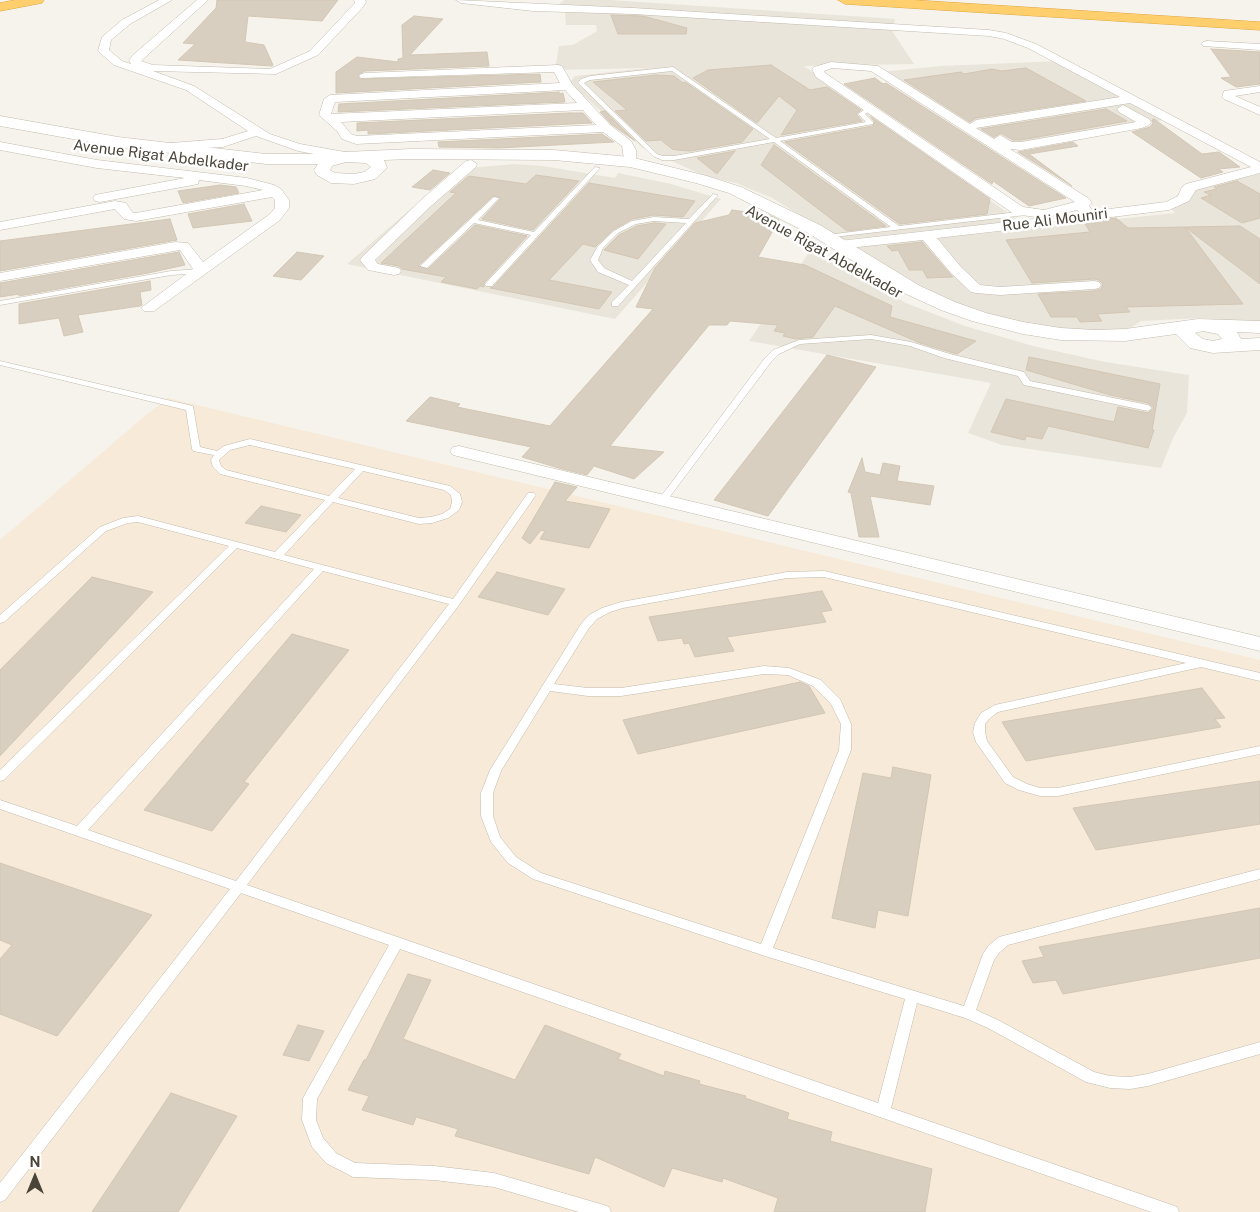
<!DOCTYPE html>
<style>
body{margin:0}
#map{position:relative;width:1260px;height:1212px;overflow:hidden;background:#f6f3ec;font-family:"Public Sans",sans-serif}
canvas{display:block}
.north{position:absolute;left:10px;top:1152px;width:50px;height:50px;-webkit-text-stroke:4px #fff;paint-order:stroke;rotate:0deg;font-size:14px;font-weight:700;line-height:20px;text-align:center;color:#4b4439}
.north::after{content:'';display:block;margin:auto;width:18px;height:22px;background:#4b4439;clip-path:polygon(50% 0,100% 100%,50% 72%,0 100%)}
</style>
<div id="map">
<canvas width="1260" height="1212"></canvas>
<div class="north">N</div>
</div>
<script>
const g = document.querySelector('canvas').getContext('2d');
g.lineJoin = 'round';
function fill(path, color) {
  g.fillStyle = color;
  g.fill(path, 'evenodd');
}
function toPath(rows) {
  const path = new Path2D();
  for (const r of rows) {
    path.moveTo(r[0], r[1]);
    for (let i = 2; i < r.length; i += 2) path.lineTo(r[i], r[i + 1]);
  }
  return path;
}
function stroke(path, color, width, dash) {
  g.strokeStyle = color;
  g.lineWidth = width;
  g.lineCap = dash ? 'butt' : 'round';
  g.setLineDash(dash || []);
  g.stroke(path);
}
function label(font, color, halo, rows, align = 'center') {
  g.font = font + ' "Public Sans",sans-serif';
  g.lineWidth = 5;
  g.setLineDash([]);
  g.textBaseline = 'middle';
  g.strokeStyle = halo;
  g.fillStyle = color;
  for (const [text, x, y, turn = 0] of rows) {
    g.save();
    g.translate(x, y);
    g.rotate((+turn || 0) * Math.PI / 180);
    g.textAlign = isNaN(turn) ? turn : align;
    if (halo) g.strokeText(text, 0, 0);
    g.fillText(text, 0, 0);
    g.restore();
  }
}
fill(toPath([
 [564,0,610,0,895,19,892,31,914,64,804,66,1019,221,840,240,772,198,736,183,705,176,643,148,569,83,575,76,648,68,555,70,559,46,573,45,597,31,596,25,566,25,565,12,558,5],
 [1062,61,1175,118,1001,148,881,72,941,66],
 [514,164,543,166,615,178,618,173,671,184,721,199,615,319,347,264,457,169],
 [1260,174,1260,323,1202,318,1141,321,1127,330,1096,331,1044,328,1002,320,926,293,854,247,1175,213,1169,206,1187,190],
 [810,251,906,303,965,326,1033,346,1105,362,1189,375,1187,413,1173,438,1161,468,1002,445,968,433,991,383,749,341]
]), '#eae5da');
fill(toPath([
 [168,398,1260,660,1260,1212,0,1212,0,540,146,415]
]), '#f7ead8');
const building = toPath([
 [217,0,338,0,322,21,248,16,245,42,264,45,273,65,272,66,178,60,195,44,183,43,216,8,217,0],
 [611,15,643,16,687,28,686,34,618,34,611,15],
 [414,16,443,19,410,55,487,52,489,66,365,71,358,75,360,79,540,74,541,82,336,93,336,72,357,57,398,62,398,59,403,58,402,25,414,16],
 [1211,49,1260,52,1260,84,1236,87,1221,78,1231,77,1211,49],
 [771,65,810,90,827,87,861,110,856,114,862,121,781,135,797,110,779,96,757,123,693,78,708,70,771,65],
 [1026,68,1086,101,976,118,970,122,904,80,961,72,964,74,992,69,1002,71,1026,68],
 [656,75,674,76,683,83,685,82,753,129,742,142,690,151,677,150,672,149,661,140,646,141,615,111,627,110,593,82,656,75],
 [875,78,883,84,886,83,1066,198,1029,206,993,181,992,184,844,84,875,78],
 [559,92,559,94,563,93,565,102,338,112,339,104,559,92],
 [1106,109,1127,121,1021,140,1013,140,1001,133,994,137,981,129,1106,109],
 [605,111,635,141,611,124,600,112,605,111],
 [569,113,583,113,592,123,368,134,368,130,357,131,357,123,569,113],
 [871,117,990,199,987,214,900,224,785,142,873,126,875,122,871,117],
 [1154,119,1202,154,1219,152,1240,167,1218,169,1223,172,1201,178,1132,132,1150,127,1153,123,1152,120,1154,119],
 [602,134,614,142,499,148,439,147,438,142,602,134],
 [1073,142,1078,146,1029,154,1072,186,1018,152,1073,142],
 [774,145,886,226,847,231,761,165,774,145],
 [735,151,717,174,697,158,735,151],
 [433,170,450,173,430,190,412,187,433,170],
 [536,175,579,181,533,230,482,219,501,198,493,196,418,266,428,269,475,225,527,236,484,283,484,287,480,286,477,289,441,282,446,277,402,269,399,266,381,263,456,193,450,192,469,176,526,184,536,175],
 [1237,181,1260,194,1260,218,1242,223,1201,198,1211,195,1204,192,1217,189,1214,187,1237,181],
 [589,183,695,201,683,217,654,215,632,219,613,230,595,247,583,244,549,280,612,292,599,309,490,288,493,287,589,183],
 [220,185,236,187,239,193,183,203,178,191,220,185],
 [244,204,252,221,193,228,188,214,244,204],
 [732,210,769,215,779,220,758,257,805,265,892,306,890,317,976,341,957,354,950,352,920,343,835,306,813,337,796,339,783,336,785,333,774,331,778,325,730,321,727,325,709,325,610,446,664,452,634,479,594,466,587,475,562,469,522,457,531,447,406,421,430,397,460,404,457,407,550,426,653,309,636,307,655,268,695,223,729,215,732,210],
 [1116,218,1128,228,1185,227,1243,304,1126,307,1130,312,1097,314,1102,321,1080,322,1077,317,1051,317,1038,294,1094,291,1101,289,1103,284,1099,280,1094,279,1032,283,1006,240,1090,232,1084,222,1116,218],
 [170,219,177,240,0,271,0,241,170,219],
 [654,223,666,224,638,259,604,250,619,235,637,226,654,223],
 [1240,226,1260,239,1260,284,1185,227,1240,226],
 [922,242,950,274,953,277,927,278,923,270,909,270,898,250,892,251,887,246,922,242],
 [179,252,185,265,148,273,19,296,19,294,0,297,0,283,179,252],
 [297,252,324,256,301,280,273,276,297,252],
 [150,281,151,290,140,292,142,305,140,306,78,315,83,332,64,336,59,318,19,324,19,304,150,281],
 [827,355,876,367,768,516,714,500,827,355],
 [1029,357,1160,384,1152,430,1154,430,1148,448,1048,426,1042,439,1026,436,1025,440,991,432,1006,399,1114,422,1118,407,1148,413,1154,408,1148,403,1110,395,1026,370,1029,357],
 [862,458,865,472,880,475,883,463,900,466,897,481,934,486,930,505,870,496,879,537,859,537,851,493,848,492,862,458],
 [555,482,577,487,565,501,610,509,589,548,540,539,545,531,541,530,530,544,522,538,555,482],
 [261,506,301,515,286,532,245,523,261,506],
 [497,572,565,589,548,615,478,597,497,572],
 [92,577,153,592,0,756,0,670,92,577],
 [822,591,832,610,821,612,826,622,727,637,734,651,695,657,689,643,684,644,682,638,658,641,649,617,822,591],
 [292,634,349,650,244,782,249,784,212,831,144,810,292,634],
 [800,682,809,686,825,713,638,754,623,720,800,682],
 [1202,688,1225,718,1215,719,1221,727,1026,761,1002,722,1202,688],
 [893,767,931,775,908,916,878,910,875,928,832,918,863,773,891,778,893,767],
 [1260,781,1260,824,1096,850,1073,808,1260,781],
 [0,863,152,915,57,1036,0,1014,0,959,12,945,0,940,0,863],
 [1260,908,1260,958,1063,994,1056,980,1033,983,1022,961,1044,957,1039,947,1260,908],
 [408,974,431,980,403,1039,515,1080,545,1025,621,1054,618,1059,664,1076,665,1071,700,1081,699,1084,746,1096,745,1098,789,1113,787,1119,832,1132,830,1141,932,1169,925,1212,774,1212,778,1198,723,1178,722,1182,672,1168,664,1187,595,1157,589,1174,455,1136,458,1129,416,1117,413,1125,362,1110,369,1096,348,1090,364,1060,366,1060,408,974],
 [298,1025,324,1031,309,1061,283,1055,298,1025],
 [171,1093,237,1116,178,1212,92,1212,171,1093]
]);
fill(building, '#d8cfc1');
stroke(building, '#d3c7b4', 1);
const service = toPath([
 [673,67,776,138,866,122,858,114,867,108,871,108,871,110,865,114,873,122,873,124,780,141,899,226,1026,211,1029,213,1026,215,825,238,824,237,827,235,891,227,774,142,674,160,662,160,653,156,578,83,581,79,590,76,673,67],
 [672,71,770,139,674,156,663,156,657,154,584,83,590,80,672,71],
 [595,167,600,168,492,286,486,286,485,284,531,235,474,223,427,268,420,266,494,197,499,198,478,220,534,232,595,167],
 [713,194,718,195,618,306,612,306,612,302,629,285,598,272,590,260,598,246,614,231,632,221,654,217,689,219,713,194],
 [654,221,686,223,632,281,604,268,598,260,603,248,618,233,636,224,654,221],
 [200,269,203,269,203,273,171,275,0,305,0,301,171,271,200,269],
 [871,335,911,342,950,354,1024,372,1030,381,1148,405,1152,408,1148,411,1024,385,1018,376,944,358,910,346,871,339,800,344,779,354,771,362,665,503,659,503,657,501,659,499,765,358,773,350,799,340,871,335],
 [0,361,193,406,200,447,217,451,224,446,250,439,450,486,460,494,462,502,459,510,448,518,432,523,419,524,333,502,284,555,453,599,528,493,534,493,536,495,459,605,247,885,878,1103,905,999,765,956,533,879,508,863,491,842,481,816,481,793,490,770,581,624,589,615,602,608,621,602,787,572,824,571,1260,673,1260,681,1201,667,998,712,989,719,985,724,985,732,987,741,1013,777,1027,784,1040,788,1058,788,1260,746,1260,754,1058,796,1040,796,1019,790,1005,783,976,742,973,732,975,723,981,713,995,705,1186,663,824,577,787,578,623,608,610,612,597,619,589,628,554,684,588,688,621,688,764,666,789,668,821,680,840,699,851,724,851,750,773,948,964,1006,983,954,989,945,999,937,1260,869,1260,879,1008,945,999,953,994,960,976,1010,998,1020,1094,1072,1110,1076,1130,1077,1148,1074,1260,1042,1260,1054,1148,1086,1130,1089,1110,1088,1086,1082,988,1028,965,1018,917,1003,891,1108,1172,1205,1177,1207,1179,1212,1151,1212,400,949,317,1099,316,1120,323,1138,336,1153,355,1163,434,1166,494,1173,604,1205,609,1207,611,1212,579,1212,494,1187,434,1180,353,1177,326,1163,312,1147,302,1120,303,1098,389,945,241,893,5,1200,0,1202,0,1183,230,889,0,809,0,800,77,826,314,569,237,548,4,780,0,781,0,770,229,546,138,522,128,523,106,531,4,622,0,623,0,615,100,527,123,518,138,516,275,552,325,500,220,474,213,467,211,460,214,455,193,451,192,449,186,410,0,365,0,361],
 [250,445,355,469,329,496,226,470,221,466,219,460,230,450,250,445],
 [363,471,444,490,451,495,452,502,450,509,442,514,431,517,419,518,338,498,363,471],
 [323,571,449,604,236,881,88,830,323,571],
 [764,674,788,675,813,686,831,704,841,724,839,750,761,944,541,873,516,857,500,837,493,816,493,793,501,771,550,691,588,696,621,696,764,674]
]);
const minor = toPath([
 [159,0,172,0,130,24,111,40,109,50,122,61,131,64,129,60,134,54,197,0,208,0,141,61,153,65,270,69,310,51,355,3,354,0,365,0,366,2,363,7,318,55,276,74,153,71,194,86,270,134,300,144,356,154,358,157,356,160,352,161,298,151,256,136,223,147,167,150,165,147,167,144,171,143,222,139,248,131,186,90,114,65,98,51,102,37,122,20,159,0],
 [456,0,633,8,989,30,1006,33,1036,44,1260,162,1260,173,1196,190,1189,201,1169,210,1079,221,1072,217,1074,214,1080,213,1077,210,1044,218,1050,222,1043,226,937,238,961,267,980,285,1000,287,1094,281,1099,282,1101,285,1099,288,1094,289,1000,295,976,293,971,292,951,273,923,240,839,249,834,248,832,245,834,242,839,241,1043,218,1014,214,816,77,812,69,814,67,831,62,878,66,970,124,976,120,1120,97,1028,48,1004,39,989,36,633,14,533,11,461,3,456,0],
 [832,68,871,71,1075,202,1044,210,1023,207,825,73,824,71,832,68],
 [1130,103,1251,167,1186,184,1182,187,1178,196,1166,202,1093,211,1089,206,1092,203,1088,198,1010,149,1021,150,1142,128,1149,125,1151,122,1149,119,1123,105,1117,109,1119,112,1136,122,1021,142,1012,142,1000,135,994,139,976,128,1130,103],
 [1207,41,1260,44,1260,50,1203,46,1202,44,1203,42,1207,41],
 [558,65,562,66,572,84,610,125,631,141,636,150,636,162,635,165,625,165,622,146,603,132,356,144,342,139,337,131,319,115,324,99,330,95,560,83,554,72,361,78,359,76,361,74,365,73,558,65],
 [565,90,577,103,331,114,335,102,565,90],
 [583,110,596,125,357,136,351,134,341,122,583,110],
 [1260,86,1260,92,1235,96,1260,107,1260,115,1224,99,1222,97,1224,91,1260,86],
 [0,142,97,160,247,178,274,185,281,189,289,200,289,208,280,220,154,311,144,311,141,308,193,269,180,250,0,281,0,273,175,242,188,243,203,262,270,214,275,208,275,200,272,197,136,221,124,219,115,209,0,230,0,222,115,201,126,203,133,213,136,213,263,190,246,186,199,180,198,184,193,185,100,202,95,201,93,198,95,195,185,178,97,168,0,150,0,142],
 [471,160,477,164,476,167,431,206,375,260,378,264,399,268,401,271,399,274,394,275,368,270,360,260,362,257,421,200,466,161,471,160],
 [459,446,1260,637,1260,651,453,455,450,451,453,447,459,446]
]);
const tertiary = toPath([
 [0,116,118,137,266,154,337,154,345,152,411,149,554,150,630,157,707,176,741,187,820,225,920,286,955,302,986,313,1023,322,1061,328,1095,330,1125,329,1198,319,1260,321,1260,333,1237,332,1241,339,1260,338,1260,350,1213,353,1190,348,1176,334,1125,341,1061,340,1023,334,972,321,941,310,906,294,808,233,729,193,696,183,630,167,554,160,411,159,384,160,387,168,375,179,354,184,331,183,317,175,314,170,318,164,266,164,118,147,0,126,0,116],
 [346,162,366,163,371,167,364,172,354,174,335,173,330,170,332,166,346,162],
 [1203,331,1218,334,1222,339,1213,341,1203,339,1195,333,1203,331]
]);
const motorway = toPath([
 [15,0,44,0,42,3,0,11,0,3,15,0],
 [838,0,912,0,1260,22,1260,30,845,4,838,0]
]);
stroke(service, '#c2bbae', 1);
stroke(minor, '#c2bbae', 1);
stroke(tertiary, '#c2bbae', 1);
stroke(motorway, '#e0a43c', 1);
fill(service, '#fff');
fill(minor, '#fff');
fill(tertiary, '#fff');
fill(motorway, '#ffcf6e');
label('15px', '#4b4439', '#fff', [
 ["Avenue Rigat Abdelkader",161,156,7],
 ["Rue Ali Mouniri",1055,220,-7],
 ["Avenue Rigat Abdelkader",824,252,29]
]);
</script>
